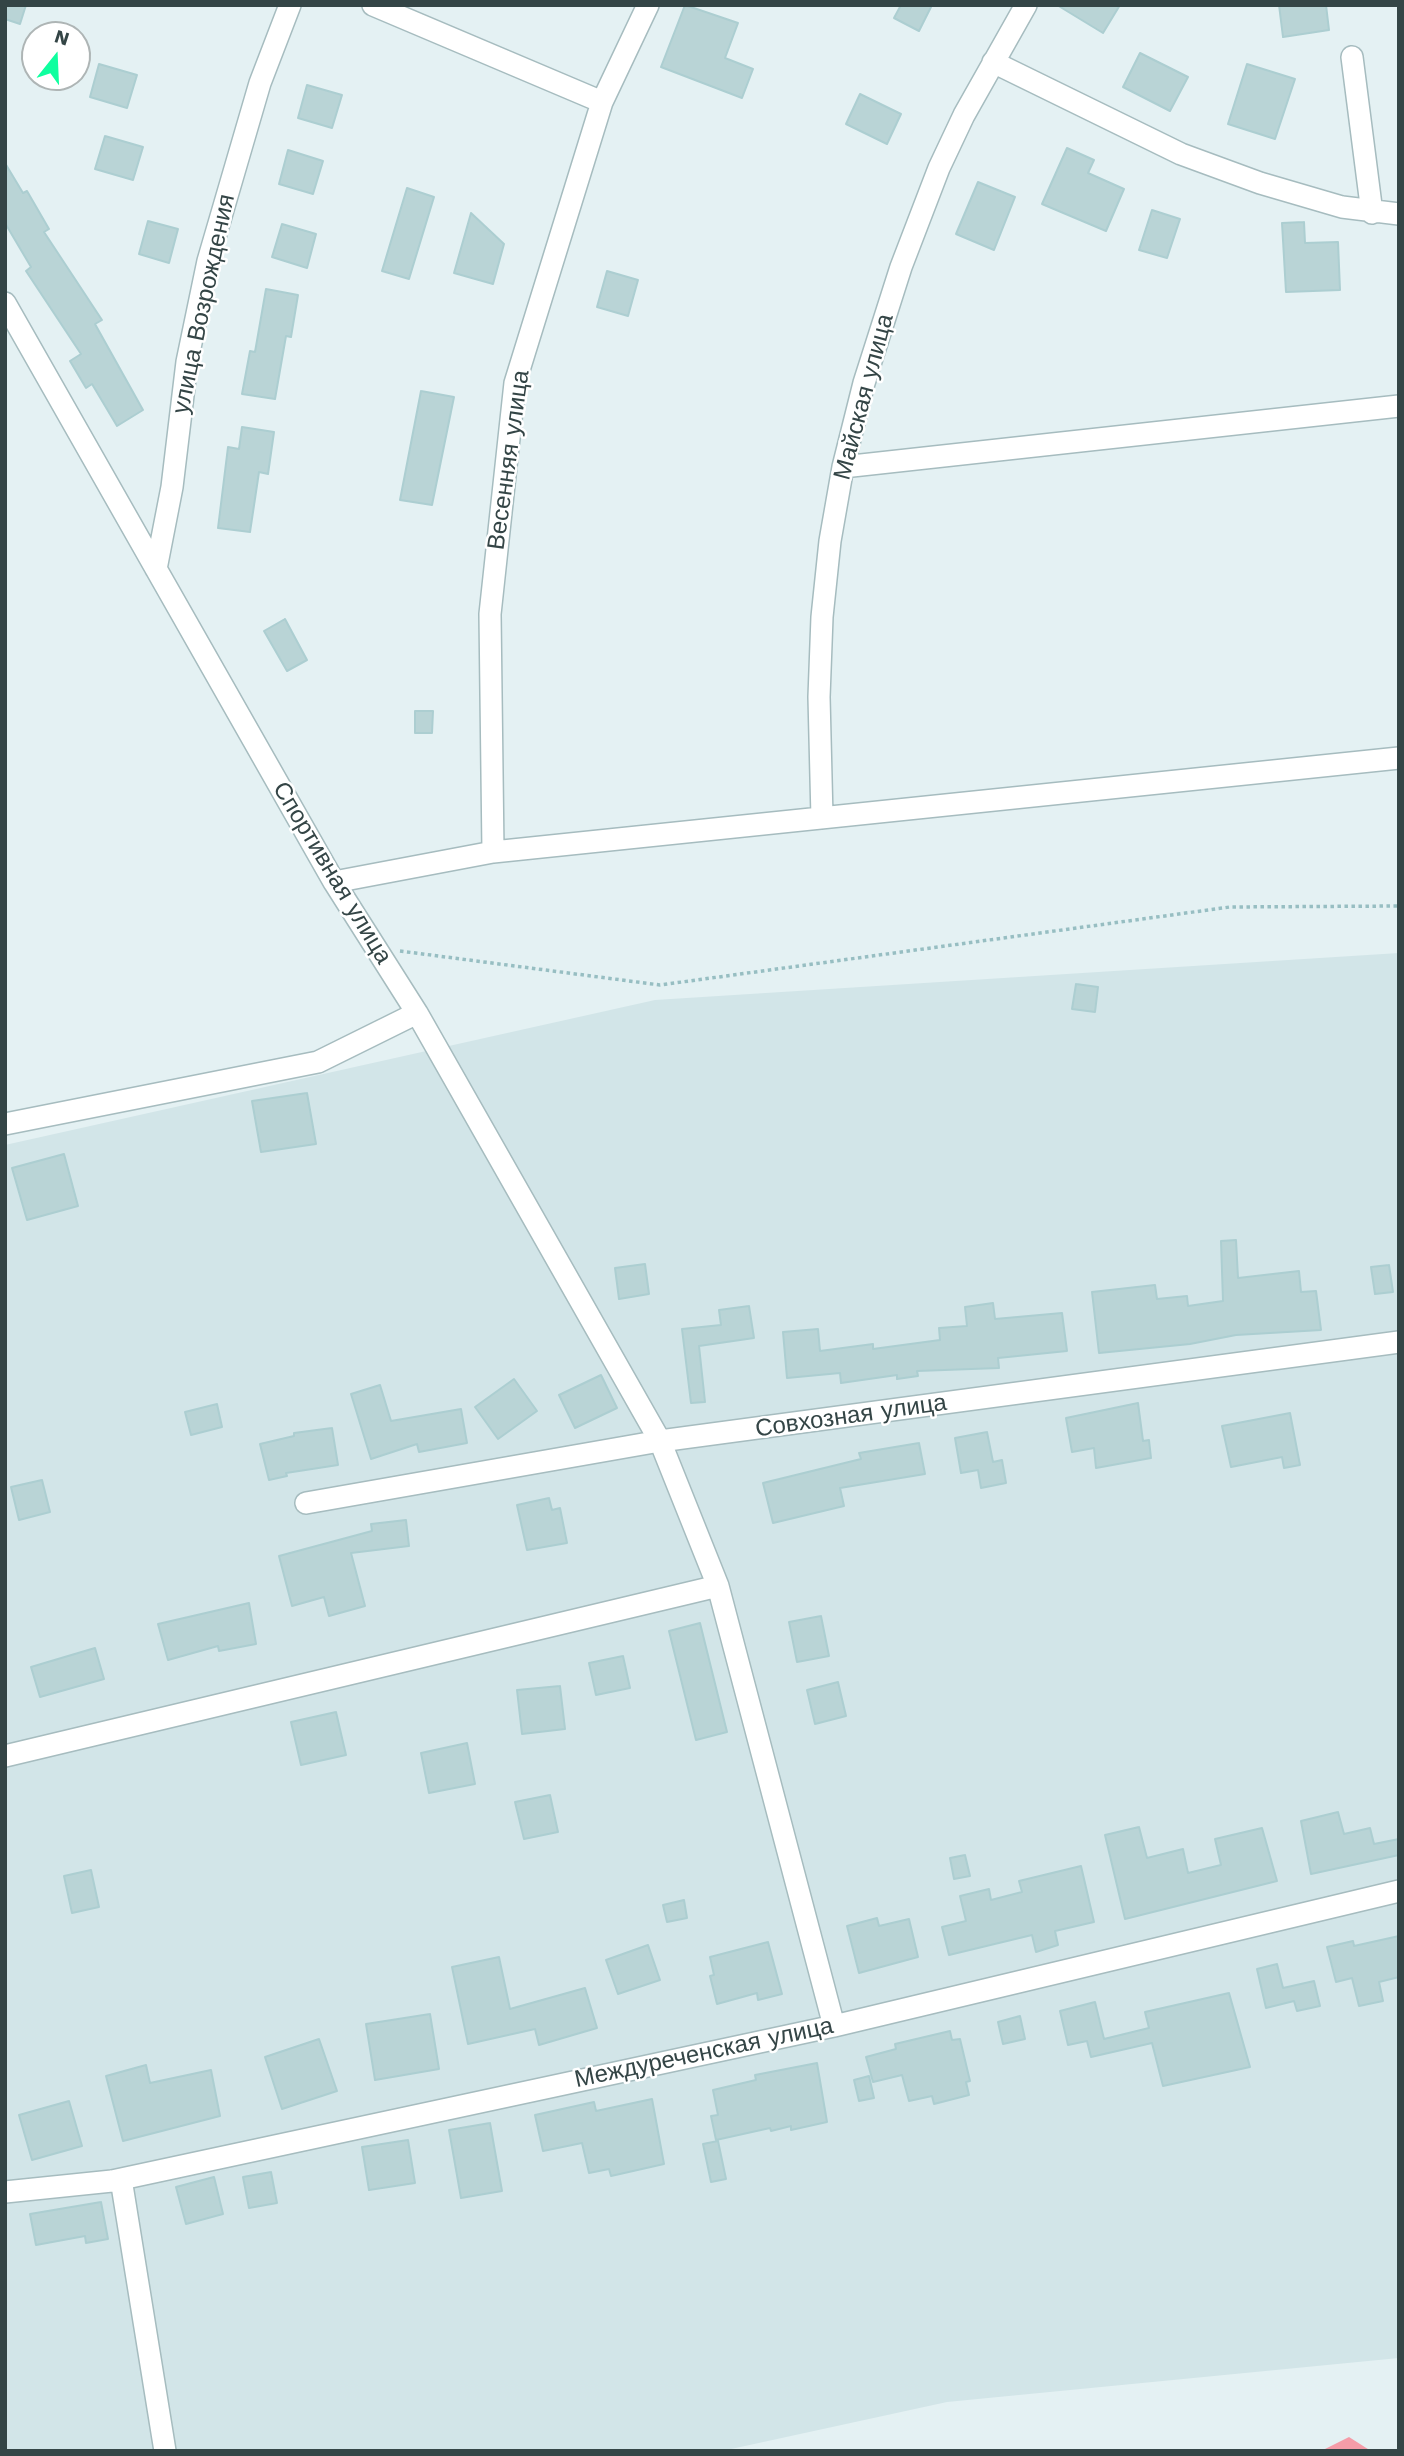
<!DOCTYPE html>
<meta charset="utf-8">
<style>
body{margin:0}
#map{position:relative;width:1404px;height:2456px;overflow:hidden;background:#e4f1f3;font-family:"Work Sans",sans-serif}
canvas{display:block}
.frame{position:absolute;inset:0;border:7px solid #344546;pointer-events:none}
.north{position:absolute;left:21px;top:21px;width:70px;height:70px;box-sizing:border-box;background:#fff;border:2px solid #aeb5b5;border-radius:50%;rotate:18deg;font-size:19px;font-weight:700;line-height:28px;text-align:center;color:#344546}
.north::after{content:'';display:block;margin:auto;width:24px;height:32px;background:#0fff9f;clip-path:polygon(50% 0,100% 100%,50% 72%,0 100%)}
</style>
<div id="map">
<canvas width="1404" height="2456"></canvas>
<div class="frame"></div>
<div class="north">N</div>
</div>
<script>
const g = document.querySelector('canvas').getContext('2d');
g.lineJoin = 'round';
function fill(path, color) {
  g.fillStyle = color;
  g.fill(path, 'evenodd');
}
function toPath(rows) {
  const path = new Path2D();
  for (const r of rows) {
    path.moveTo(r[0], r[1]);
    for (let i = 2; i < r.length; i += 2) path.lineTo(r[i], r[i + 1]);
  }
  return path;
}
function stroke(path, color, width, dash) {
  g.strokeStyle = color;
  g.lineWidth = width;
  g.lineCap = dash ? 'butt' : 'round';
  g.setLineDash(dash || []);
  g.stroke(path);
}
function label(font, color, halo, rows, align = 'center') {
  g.font = font + ' "Work Sans",sans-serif';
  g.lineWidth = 5;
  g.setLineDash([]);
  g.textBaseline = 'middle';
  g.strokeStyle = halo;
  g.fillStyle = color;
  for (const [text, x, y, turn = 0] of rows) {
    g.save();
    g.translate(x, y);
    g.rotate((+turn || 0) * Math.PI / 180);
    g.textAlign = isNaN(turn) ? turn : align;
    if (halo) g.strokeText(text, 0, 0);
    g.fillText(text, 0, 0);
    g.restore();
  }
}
fill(toPath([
 [1399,953,1399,2358,947,2402,722,2451,5,2451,5,1145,655,1000]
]), '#d2e5e8');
fill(toPath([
 [1349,2437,1371,2451,1321,2451]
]), '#f59ca8');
const building = toPath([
 [5,5,26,5,20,24,5,19,5,5],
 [685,5,738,23,725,58,753,69,742,98,661,67,685,5],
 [901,5,932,5,919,31,894,18,901,5],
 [1057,5,1120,5,1103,33,1057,5],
 [1279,5,1326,5,1329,30,1283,37,1279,5],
 [1140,53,1188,77,1170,111,1123,87,1140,53],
 [99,64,137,75,127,108,90,97,99,64],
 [1247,64,1295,79,1275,139,1228,124,1247,64],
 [307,85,342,95,332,128,298,118,307,85],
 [860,94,901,114,887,144,846,124,860,94],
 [105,136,143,147,133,180,95,169,105,136],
 [1067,148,1094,160,1088,173,1124,189,1106,231,1042,204,1067,148],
 [288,150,323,161,313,194,279,184,288,150],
 [5,163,23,193,27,191,49,229,44,232,102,320,95,324,143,410,117,426,92,384,86,388,70,361,81,354,26,271,31,267,5,223,5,163],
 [978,182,1015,197,994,250,956,234,978,182],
 [407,188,434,197,409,279,382,271,407,188],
 [1152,210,1180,219,1167,258,1139,250,1152,210],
 [471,213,504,244,493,284,454,273,471,213],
 [148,221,178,229,169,263,139,254,148,221],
 [1304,222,1305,243,1338,242,1340,290,1286,292,1282,223,1304,222],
 [282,224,316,234,307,268,272,257,282,224],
 [607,271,638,280,628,316,597,307,607,271],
 [266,289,298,295,291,337,286,336,275,399,242,394,250,351,255,352,266,289],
 [421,391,454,397,432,505,400,500,421,391],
 [242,427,274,432,268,474,259,472,250,532,218,528,228,447,239,449,242,427],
 [285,619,307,660,287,671,264,631,285,619],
 [415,711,433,711,432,733,415,733,415,711],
 [1076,984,1098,987,1095,1012,1072,1009,1076,984],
 [307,1093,316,1144,261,1152,252,1101,307,1093],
 [64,1154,78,1206,27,1220,12,1168,64,1154],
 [1236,1240,1238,1278,1299,1271,1301,1292,1316,1291,1321,1330,1236,1335,1190,1344,1099,1353,1092,1292,1155,1285,1157,1299,1187,1296,1188,1306,1223,1301,1221,1241,1236,1240],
 [645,1264,649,1294,619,1299,615,1268,645,1264],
 [1389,1265,1393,1292,1375,1294,1371,1267,1389,1265],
 [993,1303,995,1319,1062,1313,1067,1351,998,1358,999,1368,917,1371,918,1376,897,1379,897,1375,841,1383,840,1373,787,1378,783,1332,818,1329,820,1351,873,1344,873,1349,940,1340,939,1328,967,1326,965,1307,993,1303],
 [749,1306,754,1338,699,1346,705,1402,691,1403,682,1329,721,1325,719,1310,749,1306],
 [601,1375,617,1408,575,1428,559,1395,601,1375],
 [514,1379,537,1411,498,1439,475,1407,514,1379],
 [380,1385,391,1421,461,1409,467,1443,419,1452,417,1444,371,1459,351,1394,380,1385],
 [1138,1403,1143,1441,1149,1440,1151,1458,1096,1468,1094,1448,1072,1452,1066,1418,1138,1403],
 [217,1404,222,1427,191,1435,185,1412,217,1404],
 [1290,1413,1300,1465,1284,1468,1282,1457,1231,1467,1222,1426,1290,1413],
 [332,1428,338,1465,286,1473,287,1476,269,1480,260,1444,294,1436,294,1433,332,1428],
 [987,1432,993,1462,1002,1460,1006,1483,981,1488,978,1470,961,1473,955,1438,987,1432],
 [919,1443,925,1474,840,1488,844,1506,773,1523,763,1483,861,1459,859,1453,919,1443],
 [42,1480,50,1512,19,1520,11,1487,42,1480],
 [549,1498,552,1510,560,1508,567,1543,527,1550,517,1505,549,1498],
 [406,1520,409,1546,351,1553,365,1606,329,1616,324,1597,292,1606,279,1556,372,1531,371,1524,406,1520],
 [249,1603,256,1644,219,1651,218,1646,168,1660,158,1624,249,1603],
 [821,1616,829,1656,797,1662,789,1622,821,1616],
 [700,1623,727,1732,696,1740,669,1631,700,1623],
 [95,1648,104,1679,40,1697,31,1667,95,1648],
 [623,1656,630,1688,596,1695,589,1663,623,1656],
 [838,1682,846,1716,815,1724,807,1690,838,1682],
 [560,1686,565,1729,522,1734,517,1690,560,1686],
 [336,1712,346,1755,301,1765,291,1722,336,1712],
 [467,1743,475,1784,429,1793,421,1753,467,1743],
 [550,1795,558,1832,524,1839,515,1802,550,1795],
 [1338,1812,1344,1834,1370,1828,1374,1844,1399,1839,1399,1855,1311,1874,1301,1821,1338,1812],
 [1139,1827,1147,1858,1183,1849,1188,1873,1221,1865,1215,1839,1262,1828,1277,1881,1125,1919,1105,1835,1139,1827],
 [965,1855,970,1876,954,1879,950,1858,965,1855],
 [1081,1866,1094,1922,1055,1931,1058,1945,1036,1952,1032,1935,949,1955,942,1927,966,1921,960,1896,989,1889,991,1900,1022,1892,1019,1881,1081,1866],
 [91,1870,99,1907,72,1913,64,1876,91,1870],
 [684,1900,687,1918,667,1922,663,1905,684,1900],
 [877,1918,879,1926,909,1919,918,1957,859,1973,847,1926,877,1918],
 [1399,1936,1399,1977,1379,1982,1383,2001,1359,2006,1352,1978,1336,1982,1327,1947,1353,1941,1354,1946,1399,1936],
 [768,1942,782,1994,758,2000,757,1993,717,2004,710,1976,714,1975,710,1957,768,1942],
 [648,1945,660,1980,618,1994,606,1960,648,1945],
 [499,1957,510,2009,585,1988,597,2028,539,2045,535,2029,468,2044,452,1967,499,1957],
 [1277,1964,1283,1988,1314,1981,1320,2006,1297,2011,1294,2001,1266,2008,1257,1969,1277,1964],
 [1229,1993,1250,2067,1163,2086,1152,2043,1091,2057,1087,2041,1068,2045,1060,2011,1095,2002,1104,2039,1149,2028,1145,2012,1229,1993],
 [430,2014,439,2069,375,2080,366,2024,430,2014],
 [1020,2016,1025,2039,1003,2044,998,2022,1020,2016],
 [950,2031,952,2040,960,2039,970,2081,966,2082,969,2095,934,2104,932,2096,909,2101,902,2075,873,2082,866,2057,896,2049,895,2044,950,2031],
 [319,2039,337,2091,282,2109,265,2057,319,2039],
 [817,2063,827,2122,791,2130,791,2126,771,2131,770,2128,716,2140,711,2116,718,2115,713,2090,756,2080,755,2075,817,2063],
 [146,2065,150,2083,211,2070,220,2116,123,2141,106,2076,146,2065],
 [869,2076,874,2098,859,2101,854,2080,869,2076],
 [652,2099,664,2164,611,2176,609,2169,589,2173,582,2143,543,2151,535,2115,594,2102,596,2111,652,2099],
 [69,2101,82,2146,32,2160,19,2115,69,2101],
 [490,2123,502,2191,461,2198,449,2130,490,2123],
 [408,2140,415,2183,369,2190,362,2147,408,2140],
 [718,2141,726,2179,711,2182,703,2144,718,2141],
 [271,2172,277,2203,249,2208,243,2177,271,2172],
 [214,2177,223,2214,186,2224,176,2187,214,2177],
 [101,2202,108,2239,86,2243,85,2236,36,2245,30,2214,101,2202]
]);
fill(building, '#b9d4d6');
stroke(building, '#acced1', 2);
const minor = toPath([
 [373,5,602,102],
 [1352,57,1372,213],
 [993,62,1181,154,1260,183,1342,207,1399,214],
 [5,303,334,882,417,1013,660,1441,718,1586,834,2026],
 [843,467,1399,406],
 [156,569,172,487,187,362,208,261,260,83,290,5],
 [822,818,819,697,822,617,830,541,843,467,864,383,901,267,939,168,964,115,1026,5],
 [493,852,490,614,515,383,602,102,648,5],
 [334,882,493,852,1399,758],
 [5,1124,318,1062,417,1013],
 [306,1503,660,1441,1399,1342],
 [5,1756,718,1586],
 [121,2179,165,2451],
 [5,2192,112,2181,834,2026,1399,1891]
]);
stroke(minor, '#a6bcbf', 24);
stroke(toPath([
 [400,951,660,985,1230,907,1399,906]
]), '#97bec2', 3.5, [3.5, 3.5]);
stroke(minor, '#fff', 21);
label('24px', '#344546', '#fff', [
 ["улица Возрождения",204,304,-78],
 ["Майская улица",864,397,-75],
 ["Весенняя улица",509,460,-82],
 ["Спортивная улица",332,873,59],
 ["Совхозная улица",851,1416,-8],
 ["Междуреченская улица",704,2053,-12]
]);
</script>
